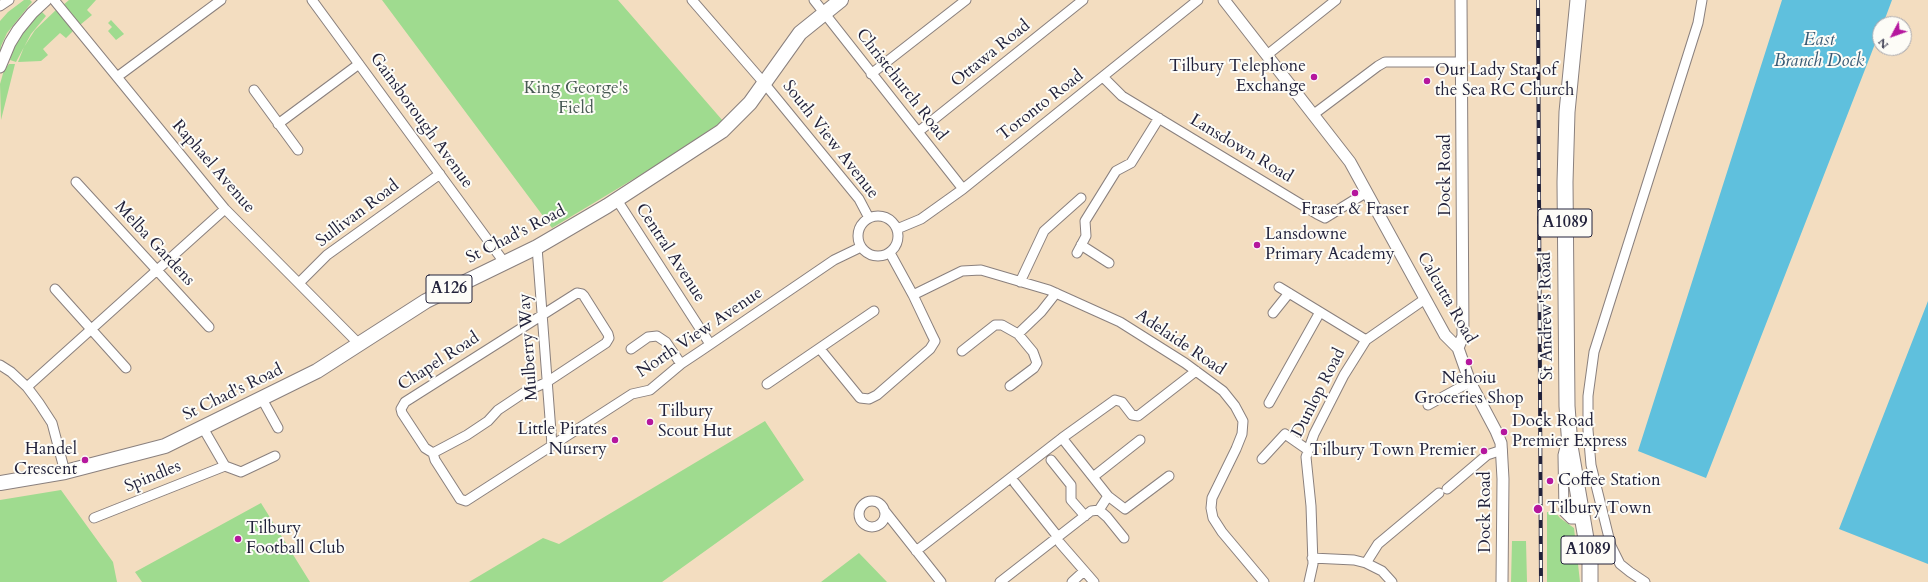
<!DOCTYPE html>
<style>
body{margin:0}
#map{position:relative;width:1928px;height:582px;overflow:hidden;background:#f3ddc0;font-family:Cardo,serif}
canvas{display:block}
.north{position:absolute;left:1872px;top:16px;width:40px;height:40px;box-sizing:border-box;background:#fdfcf7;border:1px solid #a5a5ac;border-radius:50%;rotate:229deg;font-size:11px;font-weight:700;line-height:16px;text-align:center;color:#22223b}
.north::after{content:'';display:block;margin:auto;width:14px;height:18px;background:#b5179e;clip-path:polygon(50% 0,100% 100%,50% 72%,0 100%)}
</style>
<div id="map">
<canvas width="1928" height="582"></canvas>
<div class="north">N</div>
</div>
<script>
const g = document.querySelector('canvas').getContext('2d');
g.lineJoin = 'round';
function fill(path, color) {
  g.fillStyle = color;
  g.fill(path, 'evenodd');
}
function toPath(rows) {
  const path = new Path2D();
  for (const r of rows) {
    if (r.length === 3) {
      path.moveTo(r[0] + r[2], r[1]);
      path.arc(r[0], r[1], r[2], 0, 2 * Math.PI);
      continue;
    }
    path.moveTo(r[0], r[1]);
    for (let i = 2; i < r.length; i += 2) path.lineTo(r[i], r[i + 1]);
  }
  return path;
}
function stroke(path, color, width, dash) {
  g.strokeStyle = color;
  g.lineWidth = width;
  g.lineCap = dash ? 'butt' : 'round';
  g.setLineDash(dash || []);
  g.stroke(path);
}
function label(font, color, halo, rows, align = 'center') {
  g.font = font + ' Cardo,serif';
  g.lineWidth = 4;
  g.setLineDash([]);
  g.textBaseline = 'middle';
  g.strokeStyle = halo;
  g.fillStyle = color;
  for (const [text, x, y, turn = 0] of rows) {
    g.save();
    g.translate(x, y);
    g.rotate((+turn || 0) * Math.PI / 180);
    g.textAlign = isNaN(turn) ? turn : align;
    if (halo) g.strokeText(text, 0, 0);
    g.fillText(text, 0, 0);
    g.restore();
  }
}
fill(toPath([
 [24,0,30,0,32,2,7,33,1,46,0,56,0,21,8,12],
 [69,0,96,0,87,10,92,15,80,25,62,6],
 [382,0,618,0,723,121,652,168,552,228],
 [57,9,73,31,66,38,60,33,43,49,48,55,41,61,18,62,24,47,35,30],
 [41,11,46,16,31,34,16,62,10,60,15,42],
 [111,20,124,34,116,40,108,31,112,27,108,23],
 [9,64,15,64,1,120,0,84,4,70],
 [765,421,804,480,662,582,469,582,543,538,559,544],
 [61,490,113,562,117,582,0,582,0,500],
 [261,503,310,582,142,582,135,572],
 [1547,512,1555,512,1560,518,1574,528,1580,582,1547,582],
 [1512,541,1526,541,1527,582,1511,582],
 [859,553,887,582,821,582]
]), '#9fdb8f');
fill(toPath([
 [1782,0,1892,0,1883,24,1880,24,1880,31,1706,478,1638,451],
 [1928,301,1928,564,1839,529]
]), '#5fc0dd');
const minor = toPath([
 [54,0,225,209,359,344],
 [312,0,504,262],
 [692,0,764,83,859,199,869,218],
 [814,0,963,189],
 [0,6,9,0],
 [1267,55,1336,0],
 [871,74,966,0],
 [117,77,221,0],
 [1103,77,1122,96,1317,214,1325,218,1367,192],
 [254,90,298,150],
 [1314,114,1378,66,1385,62,1462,62],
 [278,124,359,64],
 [918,132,1083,0],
 [76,182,209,327],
 [617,200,710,344],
 [878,236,20],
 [897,229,921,219,963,189,1198,0],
 [1081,245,1109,263],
 [537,247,552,445],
 [1077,253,1086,236,1085,221,1116,171,1131,163,1159,118],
 [1020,282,1044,231,1081,198],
 [299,283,327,255,440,174],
 [1279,287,1366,340],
 [55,289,126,368],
 [577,293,582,294,584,296,608,334,609,338,606,343,547,382,525,392,498,410,488,421,467,435,433,453,425,448,402,413,401,409,405,402,577,293],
 [913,295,962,271,981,270,1049,290,1120,322,1185,363,1223,391,1235,406,1243,421,1242,434,1236,449,1212,498,1211,508,1213,518,1222,532,1264,582],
 [1273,313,1289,293],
 [1018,334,1041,312,1056,293],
 [631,349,648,337,657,336,666,342,681,364],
 [820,349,860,398,869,399,877,395,930,349,935,341,932,335,913,295,890,253],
 [962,351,995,325,1002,325,1018,334,1033,352,1037,363,1034,368,1010,386],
 [0,365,11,372,27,387,39,403,52,423,65,472],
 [767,384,874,311],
 [27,387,225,209],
 [262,399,278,428],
 [1269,403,1320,312],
 [1428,405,1470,382],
 [203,428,225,466,241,472,275,456],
 [1062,438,1108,496,1099,510],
 [1570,446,1565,447,1563,455,1564,512,1571,519,1582,519],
 [433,453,435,460,460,499,466,501,632,394,650,390,681,364,702,350,834,260,861,247],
 [1262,459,1285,434,1308,450],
 [1051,460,1071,485,1071,500,1085,516],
 [1093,477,1140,440],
 [1015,483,1058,537],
 [1447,489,1487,455,1502,450],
 [1108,496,1125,509,1169,476],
 [872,514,13],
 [884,510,941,582],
 [94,518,225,466],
 [1060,543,1094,582],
 [916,551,1062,438,1115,400,1122,402,1132,415,1138,416,1196,371],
 [1312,558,1354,560,1366,563,1382,571,1392,582],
 [1366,563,1378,544,1439,493],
 [1000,582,1091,511,1099,510,1107,517,1124,538],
 [1072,582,1084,571],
 [1309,582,1313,564,1311,506,1306,457,1314,434,1344,375,1366,340,1425,299],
 [1645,582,1630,572,1620,564,1611,546,1591,465,1588,430,1588,396,1594,352,1698,23,1702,0]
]);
const tertiary = toPath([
 [1224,0,1350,162,1445,335,1458,348,1470,382,1496,431,1501,443,1503,479,1502,582],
 [0,67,10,43,18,30,32,13,46,0],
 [1458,348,1463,336,1461,0]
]);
const primary = toPath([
 [0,483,65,472,165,446,317,371,426,301,537,247,561,233,607,206,722,131,750,103,800,33,841,0]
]);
const trunk = toPath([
 [1578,0,1567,112,1565,182,1567,406,1570,446,1590,562,1590,582]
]);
stroke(minor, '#8a807e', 11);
stroke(tertiary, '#8a807e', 13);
stroke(primary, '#8a807e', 16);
stroke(trunk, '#8a807e', 17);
stroke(minor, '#fff', 9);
stroke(tertiary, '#fff', 11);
stroke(primary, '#fff', 14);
stroke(trunk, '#fff', 15);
const rail = toPath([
 [1538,0,1541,582]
]);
stroke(rail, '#22223b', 4);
stroke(rail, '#fdfcf7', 2.5, [8]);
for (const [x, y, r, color] of [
 [1314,77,4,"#b5179e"],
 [1427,81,4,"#b5179e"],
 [1355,193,4,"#b5179e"],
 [1257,245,4,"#b5179e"],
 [1469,362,4,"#b5179e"],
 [650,422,4,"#b5179e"],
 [1504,432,4,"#b5179e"],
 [615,440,4,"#b5179e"],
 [1484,451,4,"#b5179e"],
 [85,460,4,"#b5179e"],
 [1550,481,4,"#b5179e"],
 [1538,509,5,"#b5179e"],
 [238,539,4,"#b5179e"]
]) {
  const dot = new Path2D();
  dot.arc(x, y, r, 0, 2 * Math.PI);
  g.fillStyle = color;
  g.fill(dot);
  stroke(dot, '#fdfcf7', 1.5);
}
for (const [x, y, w] of [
 [1565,223,54],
 [449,289,46],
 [1588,550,54]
]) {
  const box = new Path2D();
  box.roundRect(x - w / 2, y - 14, w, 28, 3);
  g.fillStyle = '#fdfcf7';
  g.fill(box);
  stroke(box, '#22223b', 1);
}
label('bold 16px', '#22223b', null, [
 ["A1089",1565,223],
 ["A126",449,289],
 ["A1089",1588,550]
]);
label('17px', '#22223b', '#fdfcf7', [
 ["Ottawa Road",991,54,-39],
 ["Christchurch Road",901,85,52],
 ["Toronto Road",1041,106,-38],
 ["Gainsborough Avenue",421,121,54],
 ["South View Avenue",830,140,52],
 ["Lansdown Road",1241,149,31],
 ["Raphael Avenue",213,167,49],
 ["Dock Road",1446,175,-90],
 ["Sullivan Road",358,214,-37],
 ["St Chad's Road",516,235,-27],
 ["Melba Gardens",154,244,47],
 ["Central Avenue",670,253,57],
 ["Calcutta Road",1446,298,60],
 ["St Andrew's Road",1547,316,-91],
 ["North View Avenue",700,333,-34],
 ["Adelaide Road",1180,343,34],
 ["Mulberry Way",529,347,-94],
 ["Chapel Road",439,362,-33],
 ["St Chad's Road",233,393,-26],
 ["Dunlop Road",1319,393,-63],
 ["Spindles",153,477,-22],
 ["Dock Road",1486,512,-90]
]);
label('17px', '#22223b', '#fdfcf7', [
 ["Tilbury Telephone",1306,67,"right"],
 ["Exchange",1306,87,"right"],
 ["Our Lady Star of",1435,71],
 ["the Sea RC Church",1435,91],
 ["Fraser & Fraser",1355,210,"center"],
 ["Lansdowne",1265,235],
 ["Primary Academy",1265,255],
 ["Nehoiu",1469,379,"center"],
 ["Groceries Shop",1469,399,"center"],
 ["Tilbury",658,412],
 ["Scout Hut",658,432],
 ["Dock Road",1512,422],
 ["Premier Express",1512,442],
 ["Little Pirates",607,430,"right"],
 ["Nursery",607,450,"right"],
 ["Handel",77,450,"right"],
 ["Crescent",77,470,"right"],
 ["Tilbury Town Premier",1476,451,"right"],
 ["Coffee Station",1558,481],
 ["Tilbury Town",1547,509],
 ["Tilbury",246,529],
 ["Football Club",246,549]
], 'left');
label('17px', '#485a54', '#fdfcf7', [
 ["King George's",576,89],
 ["Field",576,109]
]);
label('italic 18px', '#375974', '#fdfcf7', [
 ["East",1819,41],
 ["Branch Dock",1819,62]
]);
</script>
